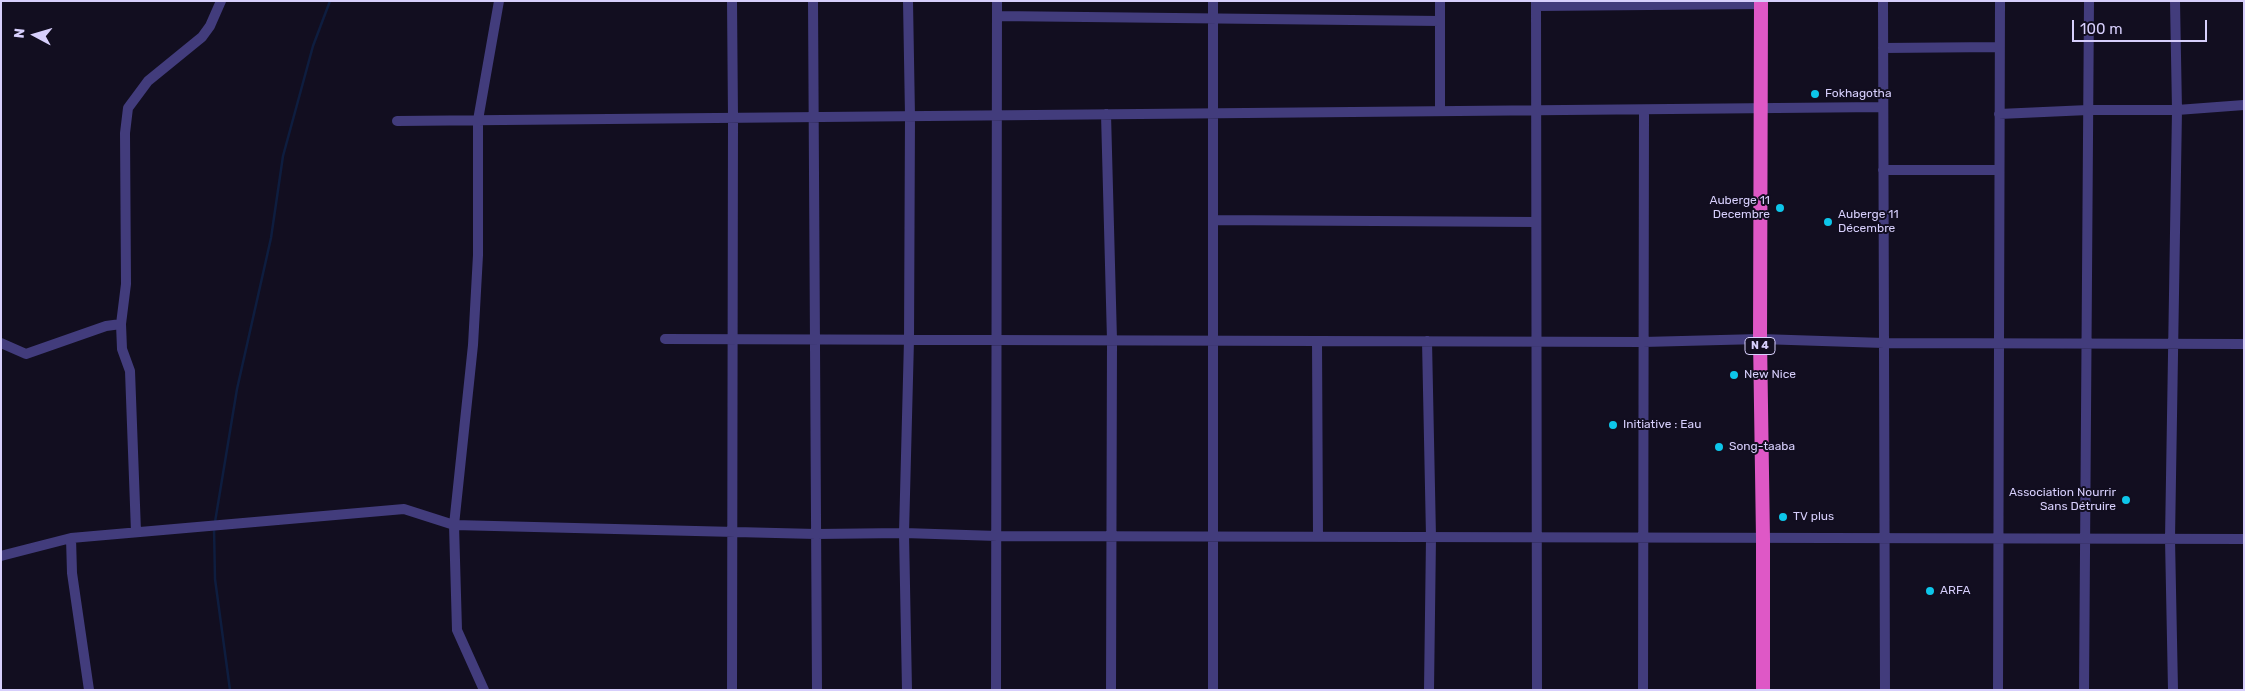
<!DOCTYPE html>
<meta charset="utf-8">
<style>
body{margin:0}
#map{position:relative;width:2245px;height:691px;overflow:hidden;background:#120e20;font-family:Rubik,sans-serif}
canvas{display:block}
.frame{position:absolute;inset:0;border:2px solid #d7cffc;pointer-events:none}
.north{position:absolute;left:10px;top:10px;width:50px;height:50px;-webkit-text-stroke:4px #120e20;paint-order:stroke;rotate:276deg;font-size:14px;font-weight:700;line-height:20px;text-align:center;color:#d7cffc}
.north::after{content:'';display:block;margin:auto;width:18px;height:22px;background:#d7cffc;clip-path:polygon(50% 0,100% 100%,50% 72%,0 100%)}
.scale{position:absolute;left:2072px;top:20px;width:135px;height:22px;box-sizing:border-box;border:2px solid #d7cffc;border-top:0;padding-left:6px;font-size:15px;line-height:18px;white-space:nowrap;color:#d7cffc;-webkit-text-stroke:4px #120e20;paint-order:stroke}
</style>
<div id="map">
<canvas width="2245" height="691"></canvas>
<div class="frame"></div>
<div class="north">N</div>
<div class="scale">100 m</div>
</div>
<script>
const g = document.querySelector('canvas').getContext('2d');
g.lineJoin = 'round';
function toPath(rows) {
  const path = new Path2D();
  for (const r of rows) {
    path.moveTo(r[0], r[1]);
    for (let i = 2; i < r.length; i += 2) path.lineTo(r[i], r[i + 1]);
  }
  return path;
}
function stroke(path, color, width, dash) {
  g.strokeStyle = color;
  g.lineWidth = width;
  g.lineCap = dash ? 'butt' : 'round';
  g.setLineDash(dash || []);
  g.stroke(path);
}
function label(font, color, halo, rows, align = 'center') {
  g.font = font + ' Rubik,sans-serif';
  g.lineWidth = 4;
  g.setLineDash([]);
  g.textBaseline = 'middle';
  g.strokeStyle = halo;
  g.fillStyle = color;
  for (const [text, x, y, turn = 0] of rows) {
    g.save();
    g.translate(x, y);
    g.rotate((+turn || 0) * Math.PI / 180);
    g.textAlign = isNaN(turn) ? turn : align;
    if (halo) g.strokeText(text, 0, 0);
    g.fillText(text, 0, 0);
    g.restore();
  }
}
stroke(toPath([
 [215,522,237,389,271,238,283,156,313,46,330,1],
 [214,527,215,579,230,690]
]), '#0e1d3f', 2.5);
stroke(toPath([
 [732,1,733,118,732,690],
 [813,1,817,690],
 [1440,1,1440,111],
 [1536,1,1537,690],
 [1883,1,1885,690],
 [1536,6,1762,4],
 [997,16,1440,21],
 [1883,48,1999,47],
 [1106,114,1112,340,1111,690],
 [1999,114,2088,110,2177,110,2244,105],
 [397,121,1883,107],
 [1883,170,1999,170],
 [1213,220,1536,222],
 [665,339,1643,342,1760,339,1884,343,2244,344],
 [1317,341,1318,536],
 [1427,341,1431,537,1429,690],
 [1,343,26,354,106,326,121,324],
 [136,532,130,371,122,349,121,324,126,284,125,133,128,108,148,81,202,37,210,26,221,1],
 [71,538,72,573,89,690],
 [1,556,71,538,404,509,454,525,816,534,904,533,997,536,2244,539],
 [484,690,457,630,454,525,473,345,478,255,478,120,499,1],
 [907,690,904,533,909,340,910,116,908,1],
 [996,690,997,1],
 [1213,690,1213,1],
 [1643,690,1644,110],
 [1998,690,2000,1],
 [2084,690,2089,1],
 [2173,690,2170,539,2177,110,2175,1]
]), '#423c7c', 10);
stroke(toPath([
 [1761,1,1760,339,1763,538,1763,690]
]), '#de58c6', 14);
for (const [x, y, r, color] of [
 [1815,94,5,"#0dc6ea"],
 [1780,208,5,"#0dc6ea"],
 [1828,222,5,"#0dc6ea"],
 [1734,375,5,"#0dc6ea"],
 [1613,425,5,"#0dc6ea"],
 [1719,447,5,"#0dc6ea"],
 [2126,500,5,"#0dc6ea"],
 [1783,517,5,"#0dc6ea"],
 [1930,591,5,"#0dc6ea"]
]) {
  const dot = new Path2D();
  dot.arc(x, y, r, 0, 2 * Math.PI);
  g.fillStyle = color;
  g.fill(dot);
  stroke(dot, '#120e20', 2);
}
for (const [x, y, w] of [
 [1760,346,30]
]) {
  const box = new Path2D();
  box.roundRect(x - w / 2, y - 8.5, w, 17, 4);
  g.fillStyle = '#120e20';
  g.fill(box);
  stroke(box, '#d7cffc', 1);
}
label('bold 11px', '#d7cffc', null, [
 ["N 4",1760,346]
]);
label('12px', '#d7cffc', '#120e20', [
 ["Fokhagotha",1825,94],
 ["Auberge 11",1770,201,"right"],
 ["Decembre",1770,215,"right"],
 ["Auberge 11",1838,215],
 ["Décembre",1838,229],
 ["New Nice",1744,375],
 ["Initiative : Eau",1623,425],
 ["Song-taaba",1729,447],
 ["Association Nourrir",2116,493,"right"],
 ["Sans Détruire",2116,507,"right"],
 ["TV plus",1793,517],
 ["ARFA",1940,591]
], 'left');
</script>
